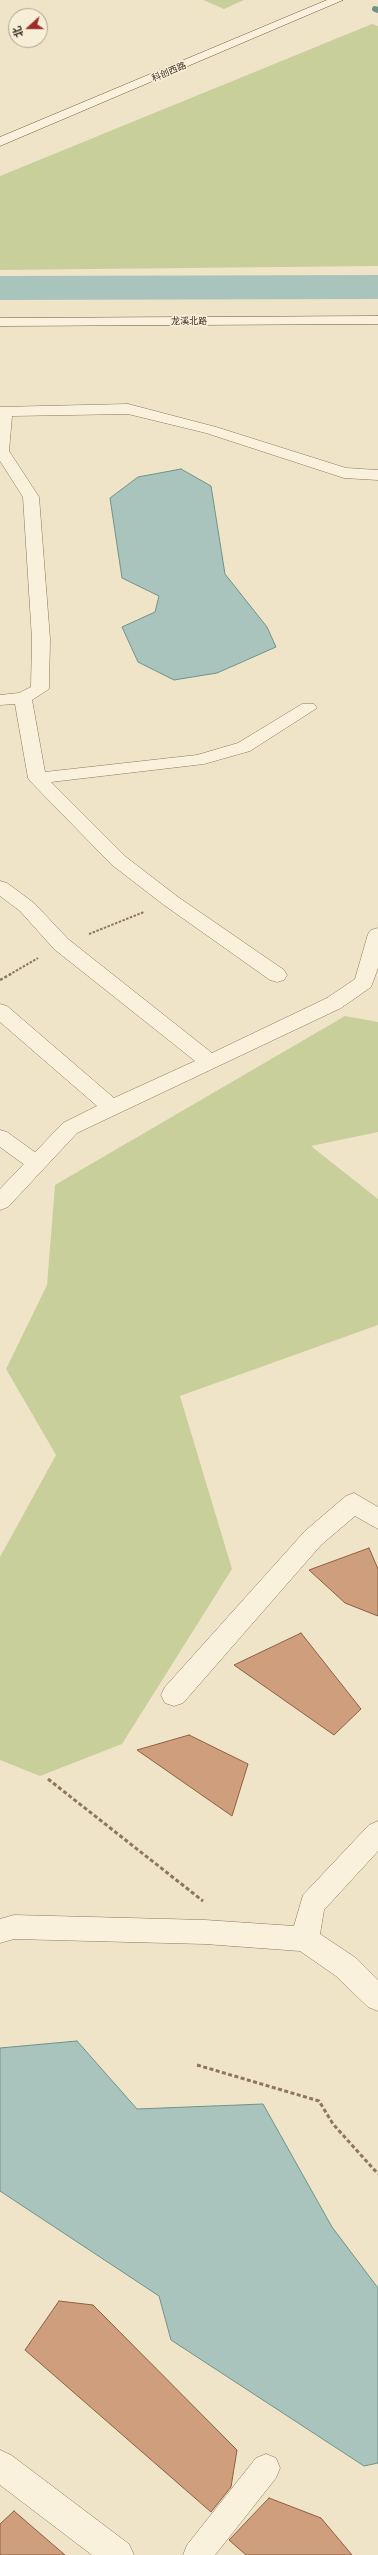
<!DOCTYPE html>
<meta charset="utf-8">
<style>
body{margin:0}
#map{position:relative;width:378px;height:2555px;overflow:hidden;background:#f0e4c8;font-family:"Playfair Display","Noto Sans SC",serif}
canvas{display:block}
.north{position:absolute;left:8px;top:8px;width:40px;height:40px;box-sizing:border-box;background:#f7eed8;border:1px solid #ada18e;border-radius:50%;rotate:249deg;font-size:11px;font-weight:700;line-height:16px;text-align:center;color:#3d2e20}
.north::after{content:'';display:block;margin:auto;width:14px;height:18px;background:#9e2a2b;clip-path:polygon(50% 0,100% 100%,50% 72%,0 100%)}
</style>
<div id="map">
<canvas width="378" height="2555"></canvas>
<div class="north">北</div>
</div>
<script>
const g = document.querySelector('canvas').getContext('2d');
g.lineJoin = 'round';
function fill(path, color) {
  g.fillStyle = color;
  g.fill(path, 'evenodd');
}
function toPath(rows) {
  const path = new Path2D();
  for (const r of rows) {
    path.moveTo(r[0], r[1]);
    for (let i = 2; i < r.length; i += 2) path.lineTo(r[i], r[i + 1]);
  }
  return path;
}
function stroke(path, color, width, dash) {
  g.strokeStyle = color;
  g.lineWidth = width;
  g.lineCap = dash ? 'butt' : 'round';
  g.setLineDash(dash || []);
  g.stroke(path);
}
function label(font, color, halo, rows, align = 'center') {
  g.font = font + ' "Playfair Display","Noto Sans SC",serif';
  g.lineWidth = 3.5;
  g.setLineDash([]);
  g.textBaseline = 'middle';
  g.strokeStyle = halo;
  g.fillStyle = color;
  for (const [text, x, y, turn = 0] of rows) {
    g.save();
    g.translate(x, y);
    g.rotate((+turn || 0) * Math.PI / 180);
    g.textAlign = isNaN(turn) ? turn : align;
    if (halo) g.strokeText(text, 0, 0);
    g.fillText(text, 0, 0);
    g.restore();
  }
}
fill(toPath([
 [203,0,244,0,224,9],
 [372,24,378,26,378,266,0,270,0,176],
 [345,1016,378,1022,378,1132,311,1146,378,1199,378,1325,180,1396,232,1569,122,1744,40,1776,0,1760,0,1557,56,1455,6,1369,47,1285,55,1185]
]), '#c9cf9b');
const water = toPath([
 [181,469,211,486,225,574,267,627,276,647,217,673,174,680,138,662,122,627,155,612,159,596,122,578,110,498,138,477,181,469],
 [77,2041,137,2109,263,2104,332,2227,378,2288,378,2463,364,2466,171,2340,159,2296,0,2191,0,2048,77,2041]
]);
fill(water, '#a9c4bc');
stroke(water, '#6f938a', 1);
stroke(toPath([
 [375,9,378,10]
]), '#6f938a', 6);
fill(toPath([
 [378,275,378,299,0,300,0,276,378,275]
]), '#a9c4bc');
const building = toPath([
 [369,1548,378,1569,378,1616,345,1603,309,1570,369,1548],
 [301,1633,361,1709,334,1735,234,1665,301,1633],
 [189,1735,248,1764,232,1816,137,1750,189,1735],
 [59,2301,93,2305,237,2450,231,2487,211,2512,25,2350,59,2301],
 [269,2498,321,2518,352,2555,246,2555,229,2540,269,2498],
 [14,2511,65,2555,0,2555,0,2524,14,2511]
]);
fill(building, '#cf9f7d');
stroke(building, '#8d5f41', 1);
const lane = toPath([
 [0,1130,7,1132,43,1158,46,1163,43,1168,36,1170,29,1168,0,1147,0,1130],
 [266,2454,276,2458,280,2468,276,2478,215,2555,183,2555,187,2545,256,2458,266,2454]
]);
const street = toPath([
 [128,404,216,427,346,468,378,470,378,480,344,478,206,433,128,414,12,416,9,451,39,497,50,639,49,689,32,700,45,772,197,755,238,743,302,704,314,704,317,708,250,751,204,764,51,782,126,857,178,897,284,970,287,975,284,980,277,982,270,980,164,905,112,865,31,782,28,778,15,704,0,705,0,695,19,693,31,687,32,639,23,497,0,461,0,407,128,404],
 [0,881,7,883,34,903,68,939,212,1053,327,998,355,979,368,934,371,930,378,928,378,968,371,987,341,1008,77,1133,8,1207,0,1210,0,1189,63,1123,97,1106,0,1022,0,1004,7,1006,114,1098,195,1061,54,949,20,911,0,896,0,881],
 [354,1493,378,1507,378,1529,355,1516,321,1545,183,1703,174,1706,165,1703,161,1695,165,1687,305,1531,346,1496,354,1493],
 [378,1821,378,1851,324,1910,320,1934,356,1958,378,1980,378,2011,368,2007,336,1976,300,1951,205,1944,14,1939,0,1943,0,1919,14,1915,205,1920,294,1926,303,1895,369,1825,378,1821],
 [0,2450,11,2455,129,2544,134,2555,92,2555,0,2485,0,2450]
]);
const secondary = toPath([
 [327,0,343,0,0,146,0,137,327,0],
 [378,316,378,324,0,326,0,318,378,316]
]);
stroke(lane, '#8d765c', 1);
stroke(street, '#8d765c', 1);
stroke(secondary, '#6f573f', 1);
stroke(toPath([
 [89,934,144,912],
 [9,975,38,958]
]), '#8d765c', 2, [2.5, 1.5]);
stroke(toPath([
 [0,980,11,974]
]), '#8d765c', 2.5, [3, 2]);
stroke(toPath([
 [48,1779,203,1901],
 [197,2065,319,2101,333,2124,378,2174]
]), '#8d765c', 3, [4, 2.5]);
fill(lane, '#faf1dc');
fill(street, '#faf1dc');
fill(secondary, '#faf1dc');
label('9px', '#3d2e20', '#f7eed8', [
 ["科创西路",169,72,-23],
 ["龙溪北路",189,321]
]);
</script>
